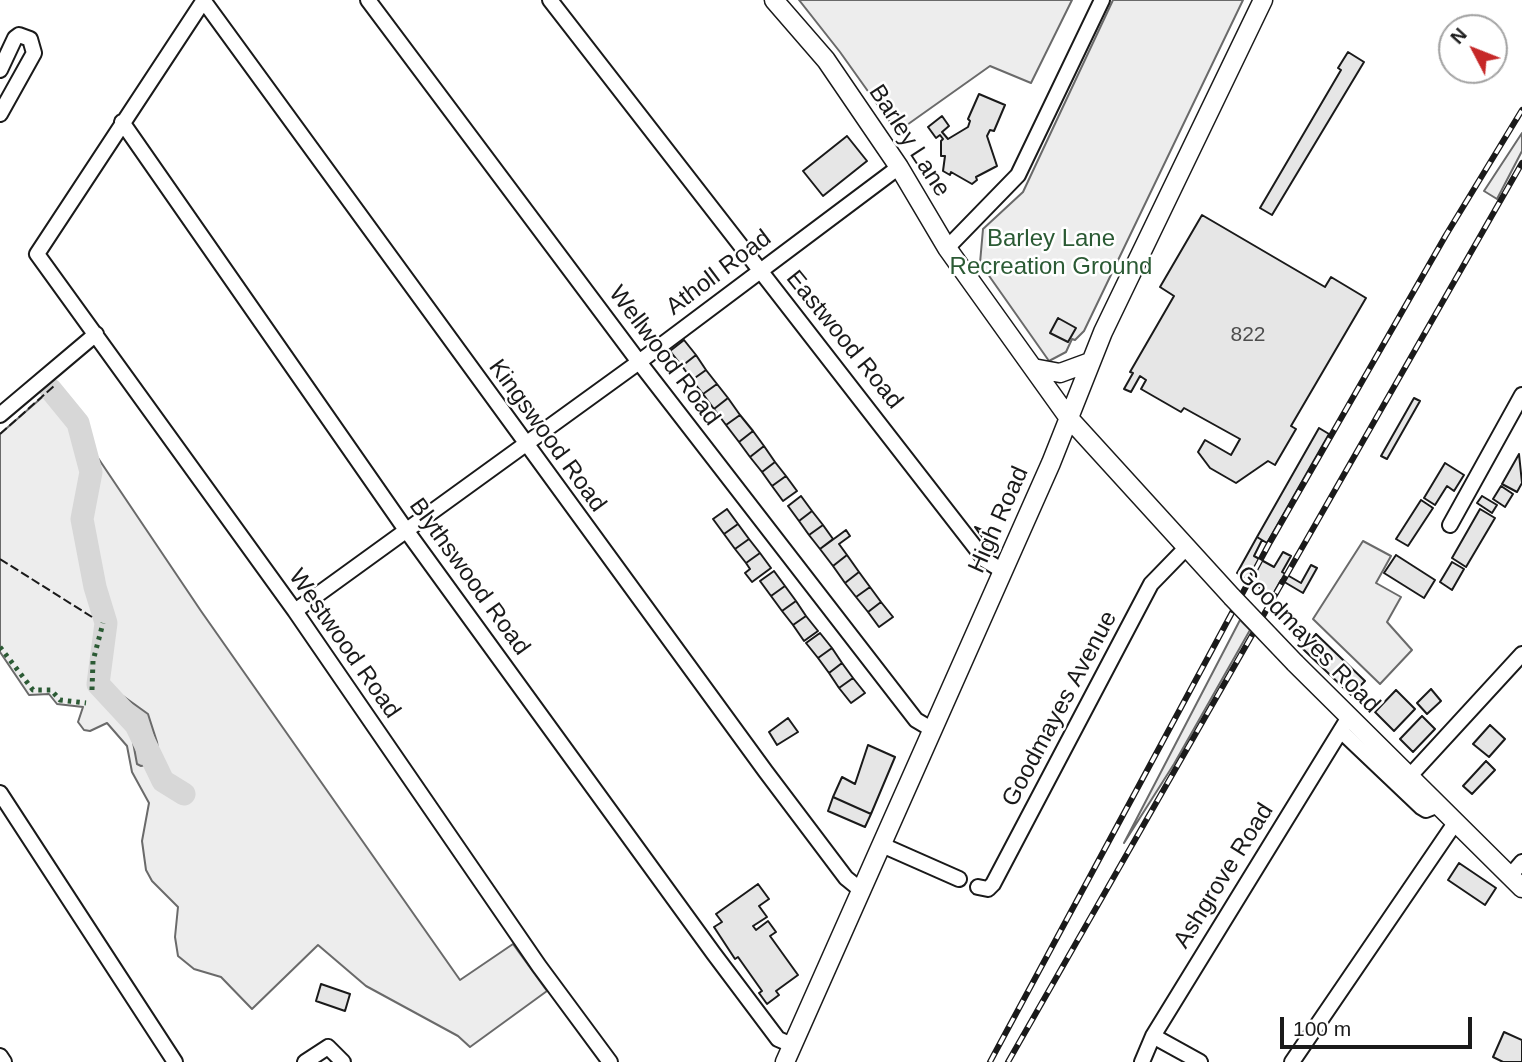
<!DOCTYPE html>
<style>
body{margin:0}
#map{position:relative;width:1522px;height:1062px;overflow:hidden;background:#fff;font-family:Arial,sans-serif}
canvas{display:block}
.north{position:absolute;left:1438px;top:14px;width:70px;height:70px;box-sizing:border-box;background:#fff;border:2px solid #a3a3a3;border-radius:50%;rotate:312deg;font-size:19px;font-weight:700;line-height:28px;text-align:center;color:#1a1a1a}
.north::after{content:'';display:block;margin:auto;width:24px;height:32px;background:#c62828;clip-path:polygon(50% 0,100% 100%,50% 72%,0 100%)}
.scale{position:absolute;left:1280px;top:1017px;width:192px;height:32px;box-sizing:border-box;border:4px solid #1a1a1a;border-top:0;padding-left:9px;font-size:21px;line-height:24px;white-space:nowrap;color:#1a1a1a;-webkit-text-stroke:5px #fff;paint-order:stroke}
</style>
<div id="map">
<canvas width="1522" height="1062"></canvas>
<div class="north">N</div>
<div class="scale">100 m</div>
</div>
<script>
const g = document.querySelector('canvas').getContext('2d');
g.lineJoin = 'round';
function fill(path, color) {
  g.fillStyle = color;
  g.fill(path, 'evenodd');
}
function toPath(rows) {
  const path = new Path2D();
  for (const r of rows) {
    path.moveTo(r[0], r[1]);
    for (let i = 2; i < r.length; i += 2) path.lineTo(r[i], r[i + 1]);
  }
  return path;
}
function stroke(path, color, width, dash) {
  g.strokeStyle = color;
  g.lineWidth = width;
  g.lineCap = dash ? 'butt' : 'round';
  g.setLineDash(dash || []);
  g.stroke(path);
}
function label(font, color, halo, rows, align = 'center') {
  g.font = font + ' Arial,sans-serif';
  g.lineWidth = 5;
  g.setLineDash([]);
  g.textBaseline = 'middle';
  g.strokeStyle = halo;
  g.fillStyle = color;
  for (const [text, x, y, turn = 0] of rows) {
    g.save();
    g.translate(x, y);
    g.rotate((+turn || 0) * Math.PI / 180);
    g.textAlign = isNaN(turn) ? turn : align;
    if (halo) g.strokeText(text, 0, 0);
    g.fillText(text, 0, 0);
    g.restore();
  }
}
const built = toPath([
 [799,0,1072,0,1031,83,990,66,897,132,840,52,799,0],
 [1113,0,1243,0,1084,331,1075,340,1072,339,1066,352,1049,361,980,263,983,229,1023,192,1113,0],
 [1522,133,1522,151,1497,199,1484,191,1522,133],
 [47,393,92,449,201,611,460,980,513,944,547,991,470,1047,458,1036,366,986,318,945,252,1009,221,977,194,969,178,956,175,937,178,907,152,881,146,870,142,841,149,803,132,772,127,746,107,723,90,731,84,730,78,722,83,707,57,704,49,694,29,695,0,652,0,434,47,393],
 [1363,541,1391,556,1376,583,1401,597,1387,622,1412,650,1380,684,1313,619,1363,541],
 [1240,620,1250,630,1174,764,1124,843,1240,620]
]);
fill(built, '#ededed');
stroke(built, '#6a6a6a', 2);
const water = toPath([
 [123,696,148,714,157,742,158,749,146,765,141,766,137,764,131,731,111,708,111,705,123,696]
]);
fill(water, '#d7d7d7');
stroke(water, '#6a6a6a', 2);
stroke(toPath([
 [51,390,78,423,91,472,82,519,95,587,106,623,98,684,136,725,163,781,184,794]
]), '#d7d7d7', 23);
const building = toPath([
 [1348,52,1364,62,1272,215,1260,208,1341,70,1338,68,1348,52],
 [979,94,1005,105,994,131,990,130,987,136,997,166,976,177,977,180,972,184,951,172,950,175,943,171,945,156,941,156,941,141,943,139,940,135,936,138,928,127,942,116,949,126,942,132,948,139,968,127,970,121,968,119,979,94],
 [847,136,867,161,823,196,803,171,847,136],
 [1202,215,1325,287,1331,277,1366,298,1291,426,1296,429,1275,465,1268,461,1236,483,1210,468,1198,452,1205,440,1231,455,1240,439,1184,408,1181,412,1141,389,1146,380,1140,376,1131,392,1124,389,1133,373,1130,372,1174,296,1160,287,1202,215],
 [1058,318,1076,328,1068,342,1050,333,1058,318],
 [684,340,696,355,682,366,670,351,684,340],
 [696,355,706,370,692,380,682,366,696,355],
 [706,370,717,384,703,394,692,380,706,370],
 [717,384,728,398,714,409,703,394,717,384],
 [728,398,740,415,726,425,714,409,728,398],
 [1414,398,1420,401,1387,459,1381,456,1414,398],
 [740,415,753,431,739,442,726,425,740,415],
 [1319,428,1329,434,1267,543,1257,537,1319,428],
 [753,431,764,446,750,457,739,442,753,431],
 [764,446,775,462,762,472,750,457,764,446],
 [1519,454,1522,483,1517,492,1502,484,1519,454],
 [775,462,786,476,772,486,762,472,775,462],
 [1445,463,1464,475,1454,491,1447,486,1435,505,1424,498,1445,463],
 [786,476,797,491,783,501,772,486,786,476],
 [1501,486,1513,494,1505,507,1493,499,1501,486],
 [801,496,812,511,799,521,788,506,801,496],
 [1482,496,1497,505,1492,513,1477,503,1482,496],
 [1421,500,1433,508,1408,546,1396,539,1421,500],
 [727,509,738,524,724,534,713,519,727,509],
 [1480,509,1495,518,1466,567,1452,558,1480,509],
 [812,511,823,525,809,535,799,521,812,511],
 [738,524,749,539,735,549,724,534,738,524],
 [823,525,833,539,820,549,809,535,823,525],
 [975,527,994,535,991,543,987,544,975,527],
 [846,530,850,536,839,544,847,555,833,566,820,549,846,530],
 [1257,537,1262,540,1254,556,1274,567,1283,552,1291,556,1282,572,1301,583,1311,565,1317,568,1303,593,1281,580,1272,596,1237,573,1257,537],
 [749,539,760,553,746,563,735,549,749,539],
 [760,553,771,568,752,582,745,573,750,569,746,563,760,553],
 [847,555,859,572,845,583,833,566,847,555],
 [1396,555,1435,580,1424,598,1384,573,1396,555],
 [1452,562,1464,569,1452,590,1440,582,1452,562],
 [774,571,785,586,771,596,760,581,774,571],
 [859,572,870,587,856,597,845,583,859,572],
 [785,586,796,601,782,611,771,596,785,586],
 [870,587,881,602,868,612,856,597,870,587],
 [796,601,806,616,793,625,782,611,796,601],
 [881,602,893,617,879,627,868,612,881,602],
 [806,616,818,631,804,641,793,625,806,616],
 [820,633,832,648,818,658,806,643,820,633],
 [1316,634,1365,681,1351,695,1303,649,1316,634],
 [832,648,842,663,829,673,818,658,832,648],
 [842,663,853,678,839,688,829,673,842,663],
 [853,678,865,693,851,703,839,688,853,678],
 [1431,689,1441,701,1427,714,1417,703,1431,689],
 [1396,690,1415,709,1394,731,1375,712,1396,690],
 [1422,716,1435,729,1413,752,1400,739,1422,716],
 [788,718,798,732,777,745,769,732,788,718],
 [1490,725,1505,739,1489,757,1473,744,1490,725],
 [868,745,895,757,871,814,833,797,842,777,855,784,868,745],
 [1486,761,1495,770,1472,794,1463,786,1486,761],
 [833,797,871,814,865,827,828,811,833,797],
 [1459,863,1496,888,1485,905,1448,880,1459,863],
 [758,884,769,899,759,906,767,917,753,926,756,930,768,921,776,932,770,936,798,975,776,991,779,995,767,1004,759,993,762,991,738,957,735,959,714,927,722,922,716,914,758,884],
 [321,984,350,994,345,1011,316,1001,321,984],
 [1504,1032,1522,1040,1522,1062,1503,1062,1493,1057,1504,1032]
]);
fill(building, '#e6e6e6');
stroke(building, '#1a1a1a', 2);
const minor = toPath([
 [203,0,766,772,846,878,862,891],
 [204,0,37,254,295,611,539,966,610,1062],
 [368,0,639,362,916,720,933,730],
 [550,0,985,560,1003,571],
 [0,70,15,38,19,35,30,39,34,53,0,114],
 [122,122,406,530,714,954,778,1039,792,1045],
 [947,248,1018,175,1102,0],
 [0,415,96,334],
 [1450,525,1522,395],
 [295,611,639,362,899,167],
 [1341,731,1421,807,1426,810,1436,806],
 [1408,778,1522,654],
 [0,793,175,1062],
 [882,845,959,879],
 [1510,876,1522,862],
 [978,887,988,889,993,884,1151,584,1186,548],
 [1153,1036,1200,1062],
 [0,1056,4,1062],
 [305,1062,328,1047,343,1062],
 [1142,1062,1153,1036,1349,717],
 [1292,1062,1455,823]
]);
const major = toPath([
 [774,0,826,60,899,167,947,248,1068,417,1232,597],
 [1033,368,1060,373,1090,362],
 [1295,663,1522,888],
 [785,1062,1051,463,1103,332,1263,0]
]);
stroke(minor, '#1a1a1a', 18);
stroke(major, '#1a1a1a', 21);
stroke(minor, '#fff', 14);
stroke(major, '#fff', 18);
const rail = toPath([
 [990,1062,1269,544,1446,235,1522,110],
 [1008,1062,1522,163]
]);
stroke(rail, '#1a1a1a', 6);
stroke(rail, '#fff', 3.5, [10]);
const majorBridge = toPath([
 [1232,597,1295,663]
]);
stroke(majorBridge, '#1a1a1a', 21, []);
stroke(majorBridge, '#fff', 18);
stroke(toPath([
 [0,647,33,690,51,690,60,700,86,703],
 [92,690,93,661,103,623]
]), '#2b5a34', 5, [3.5, 5]);
stroke(toPath([
 [0,434,54,386],
 [0,559,92,617]
]), '#1a1a1a', 2, [9, 3.5]);
label('21px', '#4d4d4d', null, [
 ["822",1248,335]
]);
label('24px', '#1a1a1a', '#fff', [
 ["Barley Lane",909,141,57],
 ["Atholl Road",719,273,-37],
 ["Eastwood Road",844,340,51],
 ["Wellwood Road",664,356,53],
 ["Kingswood Road",547,436,54],
 ["High Road",999,520,-66],
 ["Blythswood Road",469,577,54],
 ["Goodmayes Road",1308,640,46],
 ["Westwood Road",344,644,55],
 ["Goodmayes Avenue",1060,709,-62],
 ["Ashgrove Road",1224,876,-58]
]);
label('24px', '#2b5a34', '#fff', [
 ["Barley Lane",1051,239],
 ["Recreation Ground",1051,267]
]);
</script>
